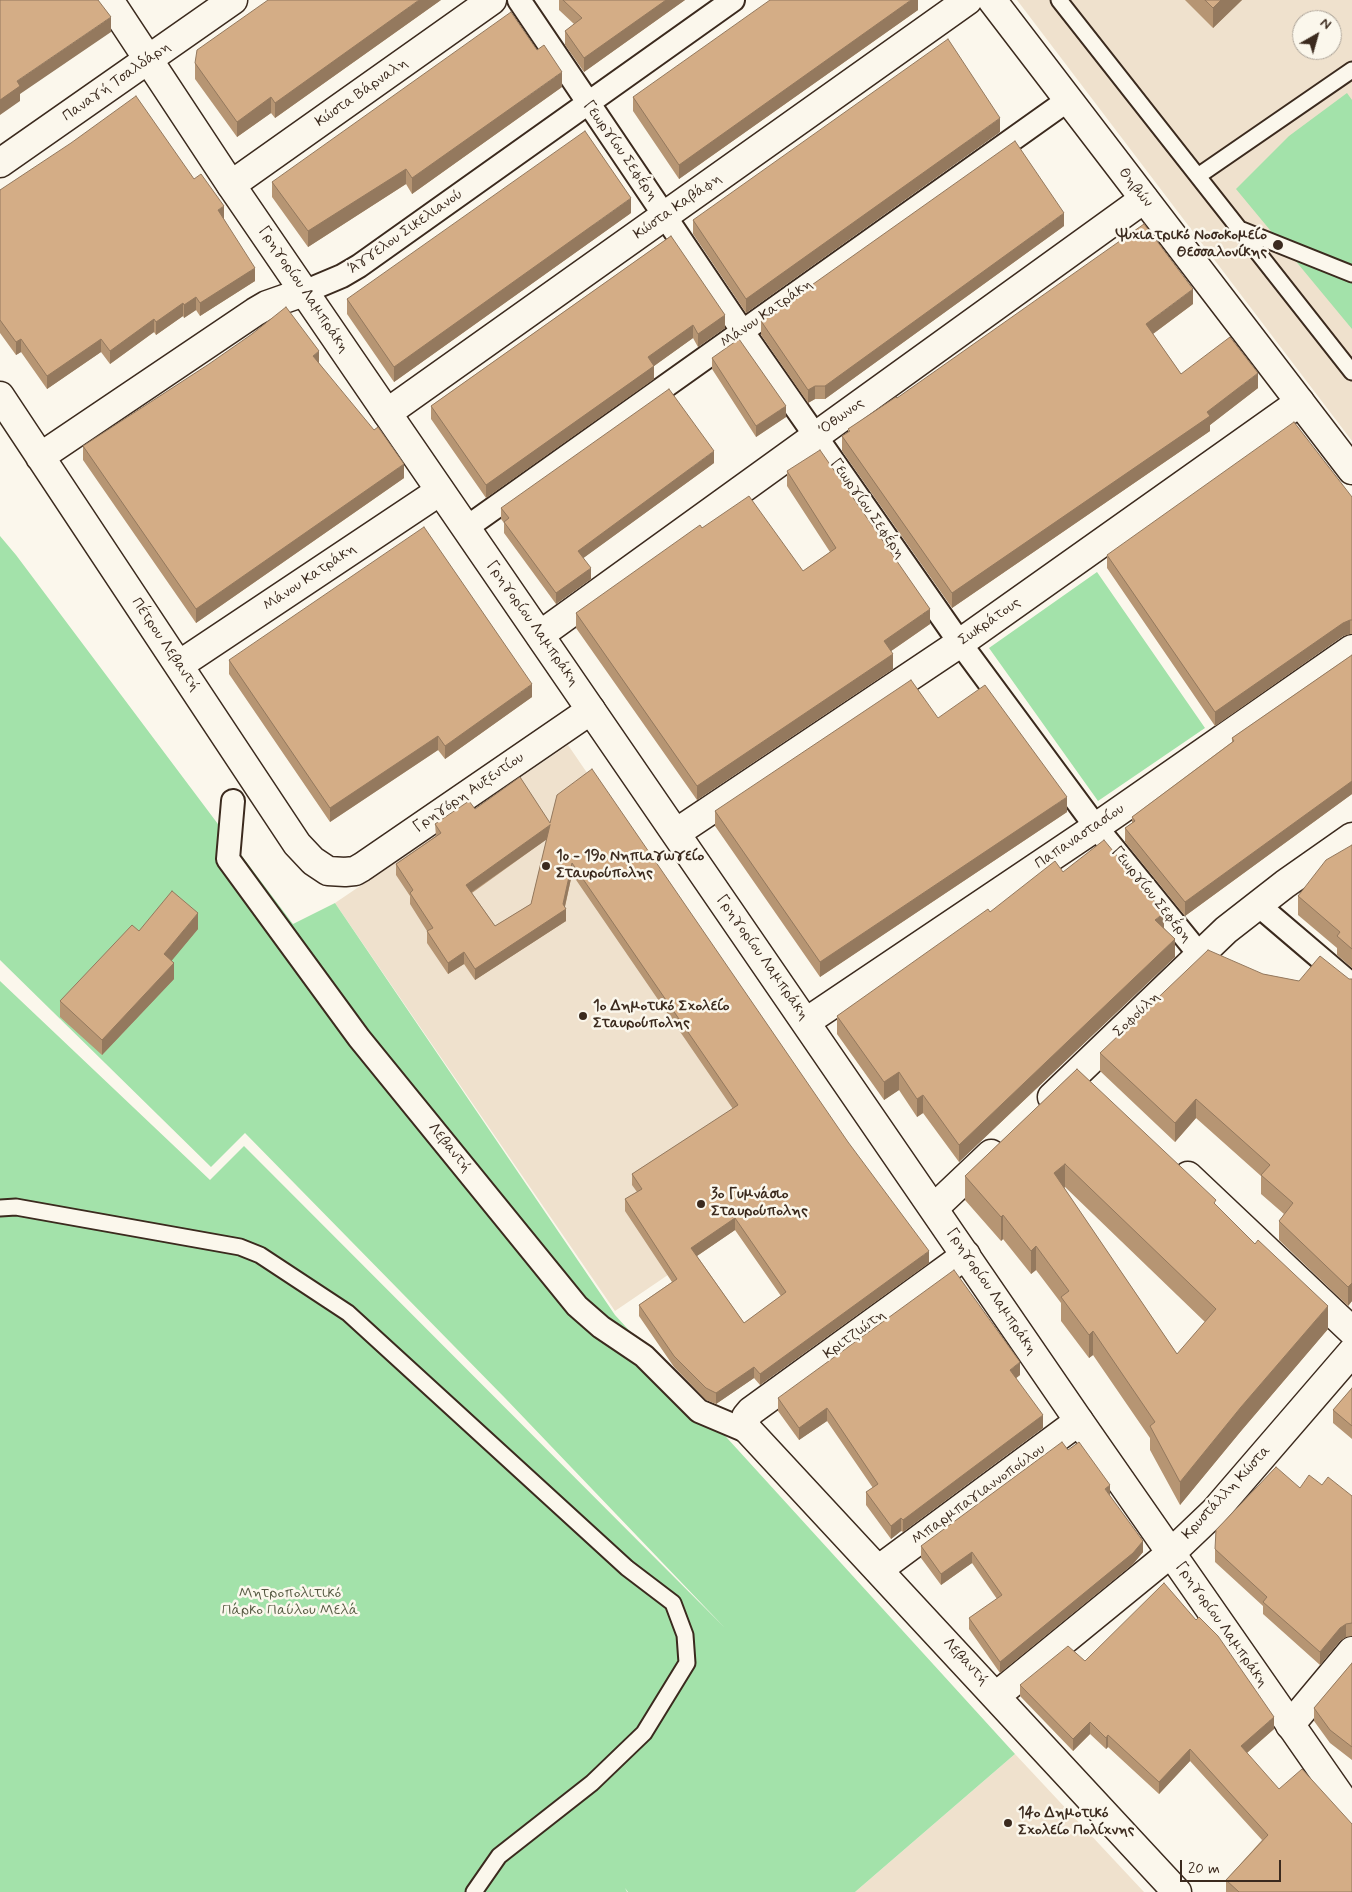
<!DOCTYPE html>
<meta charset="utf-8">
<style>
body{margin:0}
#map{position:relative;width:1352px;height:1892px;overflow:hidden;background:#fbf7ec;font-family:Mynerve,sans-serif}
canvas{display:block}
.north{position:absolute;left:1292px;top:10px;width:50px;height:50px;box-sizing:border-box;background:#fbf7ec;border:1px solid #aea59a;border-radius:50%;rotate:38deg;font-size:14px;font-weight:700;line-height:20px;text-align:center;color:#3b2a1e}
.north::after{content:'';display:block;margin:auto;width:18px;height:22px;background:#3b2a1e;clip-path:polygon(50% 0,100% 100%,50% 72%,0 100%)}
.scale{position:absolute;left:1180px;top:1860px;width:101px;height:22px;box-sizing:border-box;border:2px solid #3b2a1e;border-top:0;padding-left:6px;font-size:15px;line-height:18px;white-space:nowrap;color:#3b2a1e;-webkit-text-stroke:4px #fbf7ec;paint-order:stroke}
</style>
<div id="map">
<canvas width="1352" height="1892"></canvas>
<div class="north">N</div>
<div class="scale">20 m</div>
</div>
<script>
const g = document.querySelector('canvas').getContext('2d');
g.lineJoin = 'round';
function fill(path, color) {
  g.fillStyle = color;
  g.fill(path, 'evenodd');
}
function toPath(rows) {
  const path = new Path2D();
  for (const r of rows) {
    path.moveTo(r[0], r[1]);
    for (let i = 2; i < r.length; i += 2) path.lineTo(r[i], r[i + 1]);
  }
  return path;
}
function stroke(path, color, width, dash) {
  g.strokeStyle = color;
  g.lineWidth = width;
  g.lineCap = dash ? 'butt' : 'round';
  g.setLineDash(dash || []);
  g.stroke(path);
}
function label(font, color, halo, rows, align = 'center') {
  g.font = font + ' Mynerve,sans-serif';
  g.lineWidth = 5;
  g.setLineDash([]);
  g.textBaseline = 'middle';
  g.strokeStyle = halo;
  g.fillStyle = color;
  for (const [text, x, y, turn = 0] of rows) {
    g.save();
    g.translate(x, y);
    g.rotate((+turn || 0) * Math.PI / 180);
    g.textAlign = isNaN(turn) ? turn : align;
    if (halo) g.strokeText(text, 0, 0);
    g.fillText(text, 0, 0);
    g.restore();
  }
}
fill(toPath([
 [1017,0,1352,0,1352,441],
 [1302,20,1332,20,1332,50,1302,50],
 [568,745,847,1153,615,1311,335,903],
 [1015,1754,1144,1892,855,1892]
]), '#efe1cd');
fill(toPath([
 [1347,93,1352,100,1352,329,1236,189,1289,136],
 [0,536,16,555,293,924,335,903,615,1315,1015,1754,855,1892,628,1892,625,1888,627,1892,0,1892,0,981,210,1180,244,1146,725,1628,505,1398,245,1133,211,1167,0,960],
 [1097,572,1205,728,1098,801,989,648]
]), '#a3e2aa');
const service = toPath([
 [1059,0,1352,372],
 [1198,176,1352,70],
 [1242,230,1352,274],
 [0,1208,16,1207,240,1247,260,1255,348,1313,627,1568,673,1603,685,1635,687,1663,644,1733,592,1783,499,1856,474,1892]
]);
const pedestrian = toPath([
 [519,0,743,332,960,643,1096,827,1200,955],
 [304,292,342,276,359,266,733,0],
 [466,528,1068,100],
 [233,801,228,859,359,1038,577,1306,601,1327,644,1356,699,1411,751,1433],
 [1257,904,1352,985]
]);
const minor = toPath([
 [0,163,233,0],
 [231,185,492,0],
 [0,396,297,844,313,861,328,871,345,872,355,871,362,867,591,710],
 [387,413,968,0],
 [40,457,255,312,267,305,304,292],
 [540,635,1144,199],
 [179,665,440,491],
 [676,833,960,643,1300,402],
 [806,1022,1096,827,1352,649],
 [1052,1097,1226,930,1285,884,1352,837],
 [1188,1176,1352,1331],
 [934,1208,991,1154],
 [966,1255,751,1411,746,1417,745,1424,748,1430,1177,1892],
 [878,1570,1079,1421],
 [996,1696,1171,1553],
 [1290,1725,1352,1651]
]);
const tertiary = toPath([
 [109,0,231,185,387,413,1079,1421,1352,1813],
 [992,0,1352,470],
 [1171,1553,1214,1512,1352,1352]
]);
stroke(service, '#3b2a1e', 19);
stroke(pedestrian, '#3b2a1e', 26);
stroke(minor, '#3b2a1e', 31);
stroke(tertiary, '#3b2a1e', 31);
stroke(service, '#fbf7ec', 15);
stroke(pedestrian, '#fbf7ec', 22);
stroke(minor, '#fbf7ec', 28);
stroke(tertiary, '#fbf7ec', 28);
fill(toPath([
 [441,0,275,118,271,113,237,137,195,79,195,63],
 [559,0,685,0,584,72,565,45,565,31,574,24,559,10],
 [918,0,918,10,679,179,633,111,633,97],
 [1185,0,1242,0,1213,28],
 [562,87,412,194,406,184,308,247,272,197,272,182],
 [1000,132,746,313,693,234,693,220],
 [0,190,224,219,255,281,200,316,196,310,184,318,183,316,156,335,154,332,110,364,101,352,47,389,21,352,16,355,0,333],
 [631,213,394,382,347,314,347,299],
 [1064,226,825,399,815,399,808,403,761,335,761,321],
 [671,236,725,328,698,347,693,338,654,366,654,379,486,498,431,419,431,406],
 [1193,304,1153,334,1181,374,1258,388,1210,425,1210,431,952,608,842,451,842,436,848,432,848,429,897,398],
 [712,358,786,417,756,437,712,369],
 [319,363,404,478,196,623,83,460,83,446],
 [714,463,583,558,591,579,556,604,504,533,504,523,501,519,501,508],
 [787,471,930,624,891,651,893,669,697,800,576,628,576,613,702,528,803,571,830,552,787,486],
 [1352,497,1352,634,1350,634,1343,636,1215,726,1107,568,1107,555],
 [1352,655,1352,794,1185,916,1125,842,1125,828,1132,823,1132,817,1232,742,1232,738],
 [229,660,532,697,445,759,438,750,330,822,229,674],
 [938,718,1067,812,820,977,715,826,715,811],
 [475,809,550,823,929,1263,760,1385,754,1378,716,1404,706,1400,674,1367,639,1316,639,1305,672,1282,625,1211,625,1199,637,1192,632,1185,632,1174,733,1109,572,874,565,907,566,921,475,980,464,964,448,974,427,943,427,931,410,904,410,896,396,875,396,864,436,836,435,824],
 [547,839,531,904,495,926,472,893],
 [735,1230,781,1296,744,1323,697,1256],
 [1352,845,1352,968,1337,955,1337,948,1298,915,1298,896],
 [1063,872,1164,929,1175,957,959,1162,923,1113,917,1117,899,1090,884,1100,837,1034,837,1016,990,912],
 [198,929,171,961,174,979,102,1055,60,1017,60,1001,139,931],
 [1263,974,1299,981,1352,979,1352,1301,1348,1306,1279,1240,1279,1221,1284,1214,1261,1194,1261,1176,1196,1118,1175,1142,1100,1071,1100,1053],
 [1077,1069,1216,1205,1328,1329,1241,1431,1180,1505,1150,1450,1150,1438,1093,1355,1089,1358,1061,1321,1061,1303,1036,1270,1031,1274,1003,1239,1001,1241,965,1200,965,1176],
 [1065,1187,1205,1322,1177,1354,1064,1188],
 [1020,1375,1016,1378,1043,1428,903,1532,901,1531,891,1539,866,1505,866,1492,873,1488,827,1421,799,1440,778,1411,778,1398],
 [1352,1388,1352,1439,1333,1423,1333,1410],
 [1322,1485,1352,1496,1352,1636,1346,1637,1340,1641,1320,1665,1263,1614,1263,1606,1215,1562,1215,1549,1300,1488],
 [1110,1496,1143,1552,1133,1564,1000,1673,969,1629,969,1618,997,1599,972,1563,941,1585,921,1558,921,1546],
 [1085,1661,1274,1729,1247,1753,1352,1892,1226,1892,1226,1880,1262,1840,1190,1761,1159,1794,1108,1747,1106,1749,1090,1734,1073,1751,1020,1696,1020,1685],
 [1352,1663,1352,1760,1330,1743,1314,1721,1314,1708]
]), '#b69573');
fill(toPath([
 [419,0,441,0,275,118,275,103],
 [666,0,685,0,584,72,584,58],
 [911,0,918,0,918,10,679,179,679,165],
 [1221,0,1242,0,1213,28,1213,8],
 [111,17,111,32,20,94,20,101,0,115,0,100,17,81],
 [562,72,562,87,412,194,412,178],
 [271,97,271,113,237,137,237,122],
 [1000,118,1000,132,746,313,746,299],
 [406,169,406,184,308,247,308,231],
 [631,198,631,213,394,382,394,367],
 [224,206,224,219,218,223,218,210],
 [1064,213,1064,226,825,399,825,386],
 [255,268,255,281,200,316,200,303],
 [1193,289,1193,304,1146,339,1146,324],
 [196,297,196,310,184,318,184,305],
 [183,303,183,316,156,335,156,322],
 [725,315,725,328,698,347,698,334],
 [154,319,154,332,110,364,110,351],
 [693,325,693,338,654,366,654,379,486,498,486,485,648,357],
 [21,339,21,352,16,355,16,342],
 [101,339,101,352,47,389,47,376],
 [319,351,319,365,313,356],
 [1258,373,1258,388,1210,425,1210,431,952,608,952,593,1207,412],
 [815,386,815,399,808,403,808,390],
 [786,406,786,417,756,437,756,426],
 [714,451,714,463,578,562,578,551],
 [404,464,404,478,196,623,196,609],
 [591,568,591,579,556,604,556,593],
 [930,609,930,624,884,656,884,641],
 [1350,620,1350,634,1343,636,1215,726,1215,712,1343,623],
 [893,654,893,669,697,800,697,786],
 [532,684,532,697,445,759,445,746],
 [438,736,438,750,330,822,330,808],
 [1352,781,1352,794,1185,916,1185,902],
 [1067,797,1067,812,820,977,820,962],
 [550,825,550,837,466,896,466,885],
 [572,863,572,874,564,910,566,909,566,921,475,980,475,969,563,904],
 [198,913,198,929,164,970,164,954],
 [1164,913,1164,931,1155,920],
 [1175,939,1175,957,959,1162,959,1145],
 [464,952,464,964,448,974,448,963],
 [174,963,174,979,102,1055,102,1040],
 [899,1072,899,1090,884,1100,884,1082],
 [923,1095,923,1113,917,1117,917,1099],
 [1196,1099,1196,1118,1175,1142,1175,1123],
 [1065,1164,1065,1187,1054,1197,1054,1173],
 [1003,1215,1003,1239,1001,1241,1001,1217],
 [735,1218,735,1230,691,1260,691,1248],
 [1036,1246,1036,1270,1031,1274,1031,1251],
 [929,1251,929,1263,760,1385,760,1374],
 [1352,1282,1352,1301,1348,1306,1348,1287],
 [1328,1306,1328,1329,1241,1431,1180,1505,1180,1482,1241,1407],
 [1093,1331,1093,1355,1089,1358,1089,1335],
 [1020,1362,1020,1375,1010,1383,1010,1370],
 [754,1367,754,1378,716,1404,716,1393],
 [827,1408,827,1421,799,1440,799,1428],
 [1043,1415,1043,1428,903,1532,903,1520],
 [1110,1485,1110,1496,1105,1489],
 [901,1518,901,1531,891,1539,891,1526],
 [1143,1541,1143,1552,1133,1564,1000,1673,1000,1662],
 [972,1552,972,1563,941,1585,941,1574],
 [1346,1624,1346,1637,1340,1641,1320,1665,1320,1652,1340,1628],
 [1274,1717,1274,1729,1241,1758,1241,1746],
 [1090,1722,1090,1734,1073,1751,1073,1739],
 [1108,1735,1108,1747,1106,1749,1106,1738],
 [1190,1749,1190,1761,1159,1794,1159,1782]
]), '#94795e');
const building = toPath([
 [0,0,98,0,111,17,17,81,20,86,0,100,0,0],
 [268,0,419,0,275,103,271,97,237,122,195,63,197,50,268,0],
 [563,0,666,0,584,58,565,31,582,18,563,0],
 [770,0,911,0,679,165,633,97,770,0],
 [1205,0,1221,0,1213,8,1205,0],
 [511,12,537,50,544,45,562,72,412,178,406,169,308,231,272,182,511,12],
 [948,39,1000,118,746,299,693,220,948,39],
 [136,96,194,179,201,174,224,206,218,210,255,268,200,303,196,297,184,305,183,303,156,322,154,319,110,351,101,339,47,376,21,339,16,342,0,320,0,190,71,143,136,96],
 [585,131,631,198,394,367,347,299,585,131],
 [1015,141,1064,213,825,386,815,386,808,390,761,321,1015,141],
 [1144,224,1193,289,1146,324,1181,374,1230,337,1258,373,1207,412,1210,416,952,593,842,436,850,431,848,429,896,397,897,398,1144,224],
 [671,236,725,315,698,334,693,325,648,357,654,366,486,485,431,406,671,236],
 [286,307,319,351,313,356,374,430,378,427,404,464,196,609,83,446,209,364,252,334,286,307],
 [739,339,786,406,756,426,712,358,739,339],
 [669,389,714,451,578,551,591,568,556,593,504,522,509,518,501,508,669,389],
 [1294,422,1352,497,1352,620,1350,620,1343,623,1215,712,1107,555,1294,422],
 [820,450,930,609,884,641,893,654,697,786,576,613,700,525,702,528,749,496,803,571,836,548,787,471,820,450],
 [424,527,532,684,445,746,438,736,330,808,229,660,424,527],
 [1352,655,1352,781,1185,902,1125,828,1135,821,1132,817,1234,741,1232,738,1352,655],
 [911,680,938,718,985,685,1067,797,820,962,715,811,911,680],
 [592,769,848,1142,929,1251,760,1374,754,1367,716,1393,706,1388,674,1356,639,1305,677,1279,625,1199,642,1189,632,1174,738,1105,572,863,563,904,566,909,475,969,464,952,448,963,427,931,433,928,410,893,413,890,396,864,441,833,435,824,469,801,475,809,520,777,550,823,557,795,592,769],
 [550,825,531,904,495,926,466,885,550,825],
 [735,1218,786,1292,744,1323,691,1248,735,1218],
 [1104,840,1164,913,1155,920,1175,939,959,1145,923,1095,917,1099,899,1072,884,1082,837,1016,988,909,990,912,1055,861,1063,872,1104,840],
 [1352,845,1352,949,1337,936,1340,932,1298,896,1326,860,1352,845],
 [172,891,198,913,164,954,174,963,102,1040,60,1001,132,925,139,931,172,891],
 [1208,950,1263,974,1299,981,1320,956,1349,979,1352,979,1352,1283,1348,1287,1279,1221,1293,1203,1261,1175,1270,1165,1196,1099,1175,1123,1100,1053,1208,950],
 [1077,1069,1216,1200,1214,1203,1255,1244,1258,1240,1328,1306,1241,1407,1180,1482,1150,1426,1155,1422,1093,1331,1089,1335,1061,1297,1069,1291,1036,1246,1031,1251,1003,1215,1001,1217,965,1176,1077,1069],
 [1065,1164,1216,1309,1177,1354,1054,1173,1065,1164],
 [954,1270,1020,1362,1010,1370,1043,1415,903,1520,901,1518,891,1526,866,1492,878,1484,827,1408,799,1428,778,1398,954,1270],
 [1352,1388,1352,1426,1333,1410,1352,1388],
 [1062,1442,1068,1450,1079,1442,1110,1485,1105,1489,1143,1541,1133,1553,1000,1662,969,1618,1002,1595,972,1552,941,1574,921,1546,1062,1442],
 [1276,1467,1300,1488,1309,1475,1322,1485,1328,1477,1352,1496,1352,1623,1346,1624,1340,1628,1320,1652,1263,1602,1267,1597,1215,1549,1216,1530,1276,1467],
 [1164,1583,1196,1620,1199,1617,1218,1636,1274,1717,1241,1746,1279,1789,1302,1769,1352,1824,1352,1892,1239,1892,1226,1880,1268,1835,1190,1749,1159,1782,1108,1735,1106,1738,1090,1722,1073,1739,1020,1685,1068,1646,1085,1661,1164,1583],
 [1352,1663,1352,1747,1330,1730,1314,1708,1352,1663]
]);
fill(building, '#d4ad86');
stroke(building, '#94795e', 1);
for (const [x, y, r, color] of [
 [1278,245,6,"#3b2a1e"],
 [546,866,5,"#3b2a1e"],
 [583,1016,5,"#3b2a1e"],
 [701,1204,5,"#3b2a1e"],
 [1008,1823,5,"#3b2a1e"]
]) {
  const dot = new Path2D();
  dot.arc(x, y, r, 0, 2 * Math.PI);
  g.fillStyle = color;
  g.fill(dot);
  stroke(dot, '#fbf7ec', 2);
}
label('15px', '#3b2a1e', '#fbf7ec', [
 ["Παναγή Τσαλδάρη",117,82,-35],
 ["Κώστα Βάρναλη",362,93,-35],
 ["Γεωργίου Σεφέρη",620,151,55],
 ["Θηβών",1135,188,52],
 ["Κώστα Καβάφη",678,207,-35],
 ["Άγγελου Σικελιανού",406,232,-35],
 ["Γρηγορίου Λαμπράκη",303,290,56],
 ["Μάνου Κατράκη",767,314,-35],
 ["Όθωνος",842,417,-36],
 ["Γεωργίου Σεφέρη",867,509,55],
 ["Μάνου Κατράκη",310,578,-34],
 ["Σωκράτους",990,622,-35],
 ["Γρηγορίου Λαμπράκη",532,624,55],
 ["Πέτρου Λεβαντή",165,645,56],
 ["Γρηγόρη Αυξεντίου",469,793,-34],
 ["Παπαναστασίου",1080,837,-34],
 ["Γεωργίου Σεφέρη",1151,895,51],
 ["Γρηγορίου Λαμπράκη",762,958,55],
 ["Σοφούλη",1137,1015,-44],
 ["Λεβαντή",449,1148,51],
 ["Γρηγορίου Λαμπράκη",991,1292,56],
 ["Κριτζιώτη",855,1335,-36],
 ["Κρυστάλλη Κώστα",1227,1493,-47],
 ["Μπαρμπαγιαννοπούλου",979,1495,-36],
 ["Γρηγορίου Λαμπράκη",1221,1625,55],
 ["Λεβαντή",965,1662,47]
]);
label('bold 15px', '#3b2a1e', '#fbf7ec', [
 ["Ψυχιατρικό Νοσοκομείο",1267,236,"right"],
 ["Θεσσαλονίκης",1267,253,"right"],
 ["1o - 19o Νηπιαγωγείο",556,857],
 ["Σταυρούπολης",556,874],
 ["1ο Δημοτικό Σχολείο",593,1007],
 ["Σταυρούπολης",593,1024],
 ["3ο Γυμνάσιο",711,1195],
 ["Σταυρούπολης",711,1212],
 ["14ο Δημοτικό",1018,1814],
 ["Σχολείο Πολίχνης",1018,1831]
], 'left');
label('15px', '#555841', '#fbf7ec', [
 ["Μητροπολιτικό",290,1594],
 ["Πάρκο Παύλου Μελά",290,1611]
]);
</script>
